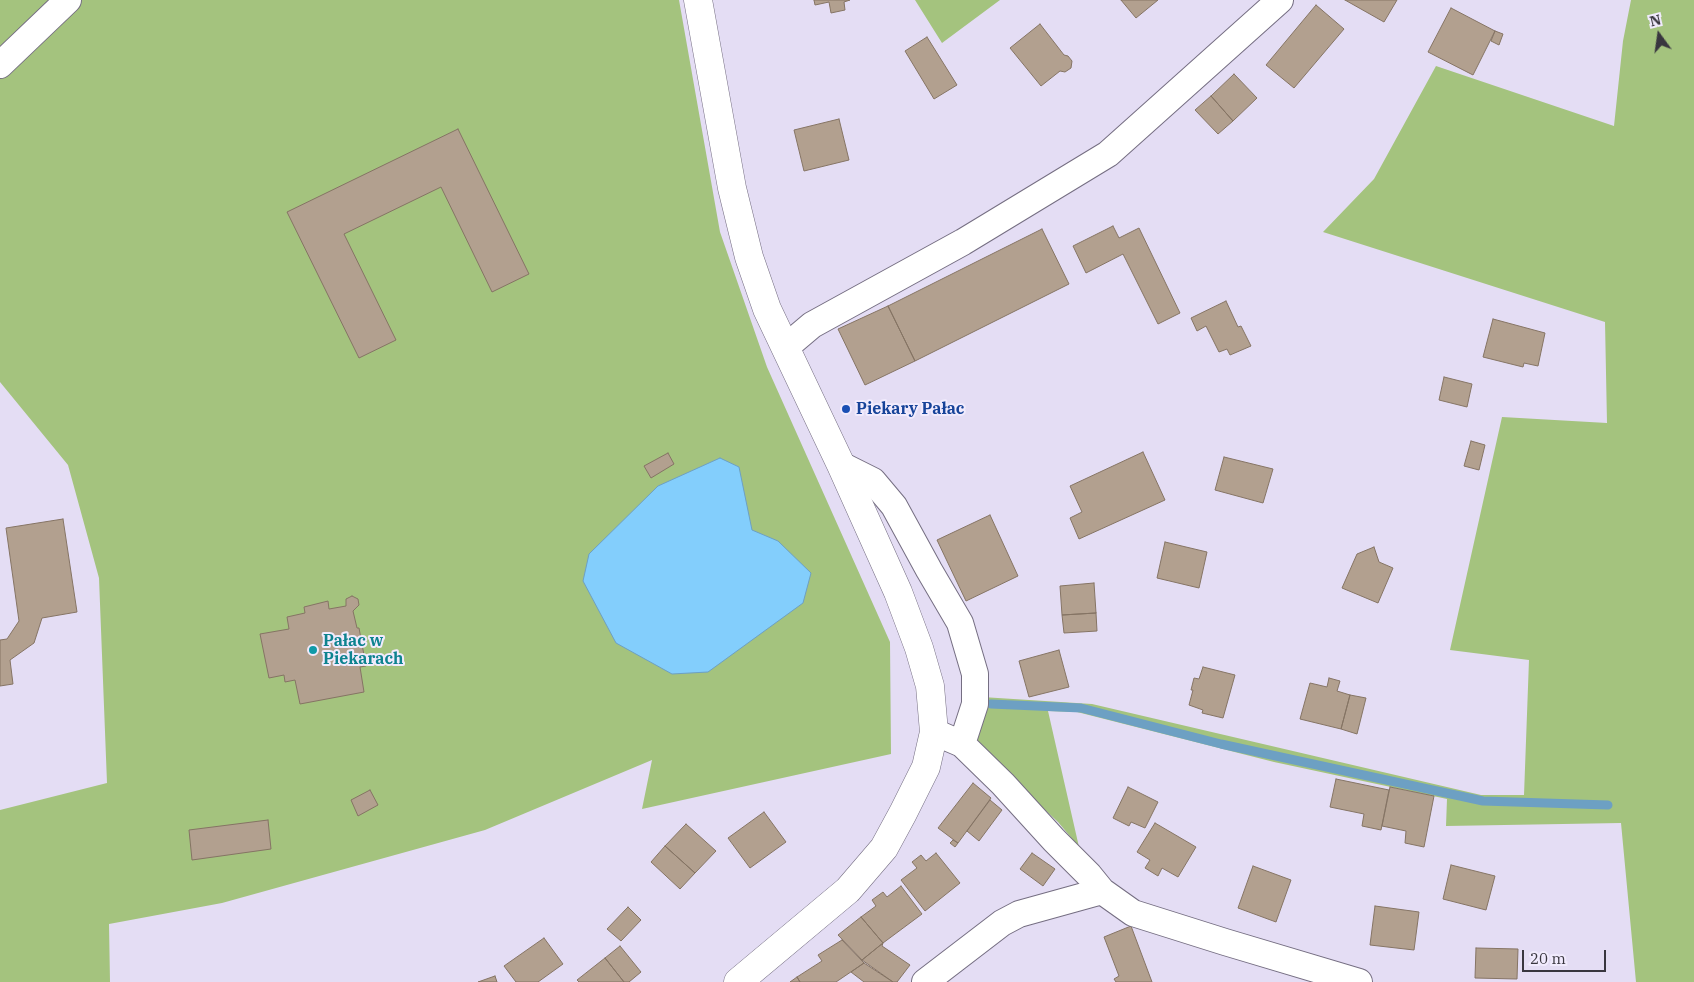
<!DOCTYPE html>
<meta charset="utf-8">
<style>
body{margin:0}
#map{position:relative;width:1694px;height:982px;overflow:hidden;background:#e4ddf4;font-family:"IBM Plex Serif",serif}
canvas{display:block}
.north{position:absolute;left:1634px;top:10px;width:50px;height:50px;-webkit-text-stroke:4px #f1ebfd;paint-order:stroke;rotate:346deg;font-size:14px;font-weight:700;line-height:20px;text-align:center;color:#39363f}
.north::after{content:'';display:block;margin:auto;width:18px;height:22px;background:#39363f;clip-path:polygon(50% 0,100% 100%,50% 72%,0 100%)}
.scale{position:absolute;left:1522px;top:950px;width:84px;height:22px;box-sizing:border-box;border:2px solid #39363f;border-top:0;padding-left:6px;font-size:15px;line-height:18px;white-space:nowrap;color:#39363f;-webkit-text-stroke:4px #f1ebfd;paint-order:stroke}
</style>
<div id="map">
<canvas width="1694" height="982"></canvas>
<div class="north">N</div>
<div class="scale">20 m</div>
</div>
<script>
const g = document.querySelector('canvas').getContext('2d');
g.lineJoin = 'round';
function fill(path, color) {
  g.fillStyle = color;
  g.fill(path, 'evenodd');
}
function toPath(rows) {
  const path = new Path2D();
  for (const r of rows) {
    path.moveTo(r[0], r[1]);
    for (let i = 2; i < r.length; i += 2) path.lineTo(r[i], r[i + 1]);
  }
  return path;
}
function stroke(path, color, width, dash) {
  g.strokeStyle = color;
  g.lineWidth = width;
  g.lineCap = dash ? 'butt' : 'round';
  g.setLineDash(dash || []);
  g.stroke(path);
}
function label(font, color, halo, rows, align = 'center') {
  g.font = font + ' "IBM Plex Serif",serif';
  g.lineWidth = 4;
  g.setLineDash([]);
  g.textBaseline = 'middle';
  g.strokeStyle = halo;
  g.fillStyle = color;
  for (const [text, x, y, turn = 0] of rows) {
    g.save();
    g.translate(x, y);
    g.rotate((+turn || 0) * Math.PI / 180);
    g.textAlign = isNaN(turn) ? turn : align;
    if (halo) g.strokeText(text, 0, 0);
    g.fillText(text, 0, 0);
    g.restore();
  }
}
fill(toPath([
 [0,0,679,0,720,232,767,367,890,642,891,754,642,809,652,760,485,830,222,903,109,924,110,982,0,982,0,810,107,783,99,578,68,465,0,382],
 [915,0,1000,0,942,43],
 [1631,0,1694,0,1694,982,1636,982,1621,823,1446,826,1447,799,1274,762,1077,712,1048,711,1079,847,1058,822,969,739,982,697,1092,704,1481,795,1524,795,1529,660,1450,650,1502,417,1607,423,1605,322,1323,232,1374,179,1436,66,1614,126,1623,41]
]), '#a4c37e');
const water = toPath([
 [720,458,739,467,752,530,778,541,811,573,803,603,708,672,672,674,616,643,583,581,589,554,658,486,720,458]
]);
fill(water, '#83cefc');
stroke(water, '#6da0c3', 1);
stroke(toPath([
 [991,704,1081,708,1221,744,1483,801,1608,805]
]), '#6da0c3', 9);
const building = toPath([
 [814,0,850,0,844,2,845,10,831,13,829,2,815,5,814,0],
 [1121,0,1158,0,1136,18,1121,0],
 [1345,0,1397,0,1384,22,1345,0],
 [1316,5,1344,29,1294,88,1266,65,1316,5],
 [1451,8,1495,31,1473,75,1428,52,1451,8],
 [1040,24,1064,55,1068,56,1072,61,1071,68,1065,72,1060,71,1041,86,1010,48,1040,24],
 [1495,31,1503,34,1499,45,1491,41,1495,31],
 [927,37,957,85,934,99,905,51,927,37],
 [1234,74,1257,98,1233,121,1211,96,1234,74],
 [1211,96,1233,121,1218,134,1195,110,1211,96],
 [839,119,849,160,804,171,794,130,839,119],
 [458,129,529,274,492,292,441,187,344,234,396,340,359,358,287,212,458,129],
 [1113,226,1119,238,1139,228,1180,313,1158,324,1123,254,1086,273,1073,246,1113,226],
 [1042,229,1069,284,915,361,888,306,1042,229],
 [1226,301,1238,327,1241,326,1251,346,1230,355,1227,349,1219,352,1206,326,1197,331,1191,318,1226,301],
 [888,306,915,361,865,385,838,329,888,306],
 [1493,319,1545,333,1538,366,1524,363,1523,367,1483,357,1493,319],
 [1444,377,1472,384,1467,407,1439,400,1444,377],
 [1471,441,1485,445,1479,470,1464,466,1471,441],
 [1143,452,1165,500,1079,539,1070,518,1082,512,1070,486,1143,452],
 [668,453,674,464,651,478,644,466,668,453],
 [1224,457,1273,469,1263,503,1215,490,1224,457],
 [990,515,1018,576,966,601,937,540,990,515],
 [63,519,77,612,42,618,34,643,10,660,13,684,0,686,0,640,7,639,19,621,6,528,63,519],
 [1165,542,1207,552,1199,588,1157,578,1165,542],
 [1374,547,1379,562,1393,568,1378,603,1342,588,1357,554,1374,547],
 [1094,583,1096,613,1062,615,1060,586,1094,583],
 [352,596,358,599,359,605,353,611,357,628,359,628,366,666,360,667,364,692,300,704,295,680,285,682,284,675,269,678,260,634,289,629,287,617,305,613,304,607,328,601,329,609,346,606,346,599,352,596],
 [1096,613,1097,631,1064,633,1062,615,1096,613],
 [1059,650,1069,687,1029,697,1019,661,1059,650],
 [1203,667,1235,675,1223,718,1202,713,1203,710,1189,705,1193,690,1191,690,1194,678,1199,679,1203,667],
 [1329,678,1340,681,1337,691,1350,695,1341,729,1300,719,1310,683,1327,687,1329,678],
 [1350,695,1366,698,1357,734,1341,729,1350,695],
 [1336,779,1389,790,1381,830,1362,826,1364,814,1330,807,1336,779],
 [973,783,991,798,958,843,938,828,973,783],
 [1128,787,1158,802,1145,828,1131,822,1129,826,1113,818,1128,787],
 [1390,787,1434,796,1424,847,1405,843,1406,831,1382,826,1390,787],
 [370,790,378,805,358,816,351,800,370,790],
 [990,800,1002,810,979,841,967,831,990,800],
 [764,812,786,842,750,868,728,838,764,812],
 [268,820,271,849,192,860,189,830,268,820],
 [1155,823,1196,847,1178,877,1162,868,1158,876,1145,868,1150,860,1137,852,1155,823],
 [686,824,716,851,695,873,665,846,686,824],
 [953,840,958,843,955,847,950,843,953,840],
 [665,846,695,873,680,889,651,862,665,846],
 [936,853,960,883,925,911,901,880,917,868,912,862,921,855,926,861,936,853],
 [1032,853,1055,869,1043,886,1020,869,1032,853],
 [1451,865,1495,876,1486,910,1443,899,1451,865],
 [1253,866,1291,880,1276,922,1238,908,1253,866],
 [901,886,922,914,883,943,861,917,876,906,872,900,883,892,887,897,901,886],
 [1375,906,1419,912,1414,950,1370,945,1375,906],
 [628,907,641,920,621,941,607,929,628,907],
 [861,917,883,943,862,960,838,935,861,917],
 [1131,926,1152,982,1116,982,1114,979,1119,976,1104,937,1131,926],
 [544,938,563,964,538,982,516,982,504,966,544,938],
 [842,940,864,963,836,982,800,982,797,977,822,961,818,955,842,940],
 [883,943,882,946,910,965,897,982,893,982,862,960,883,943],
 [620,946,641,972,629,982,624,982,605,958,620,946],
 [1476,948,1518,949,1517,979,1475,978,1476,948],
 [605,958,624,982,579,982,577,980,605,958],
 [864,963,893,982,864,982,851,972,864,963],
 [495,976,497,982,478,982,495,976],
 [797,977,800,982,790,982,797,977]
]);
fill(building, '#b2a08f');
stroke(building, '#857464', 1);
const street = toPath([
 [0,65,68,0],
 [786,347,812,325,963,242,1108,154,1280,0],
 [841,465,873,481,894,506,929,570,960,623,975,674,975,704,962,744],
 [934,732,962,744,1003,784,1054,840,1089,875,1102,891,1133,913,1225,942,1359,982],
 [925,982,1002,923,1019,914,1102,891]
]);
const secondary = toPath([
 [698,0,732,188,749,257,767,309,841,465,898,592,919,648,930,686,934,732,926,767,903,813,884,848,848,890,738,982]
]);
stroke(street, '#756e82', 28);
stroke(secondary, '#756e82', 29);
stroke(street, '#fff', 26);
stroke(secondary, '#fff', 28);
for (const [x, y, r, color] of [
 [846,409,5,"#1a4fb4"],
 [313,650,5,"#0f9aa8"]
]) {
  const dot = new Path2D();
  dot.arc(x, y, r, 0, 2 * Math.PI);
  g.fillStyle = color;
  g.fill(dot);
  stroke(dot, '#f1ebfd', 2);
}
label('bold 16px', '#164399', '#f1ebfd', [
 ["Piekary Pałac",856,409]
], 'left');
label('bold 16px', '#0d838f', '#f1ebfd', [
 ["Pałac w",323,641],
 ["Piekarach",323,659]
], 'left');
</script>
